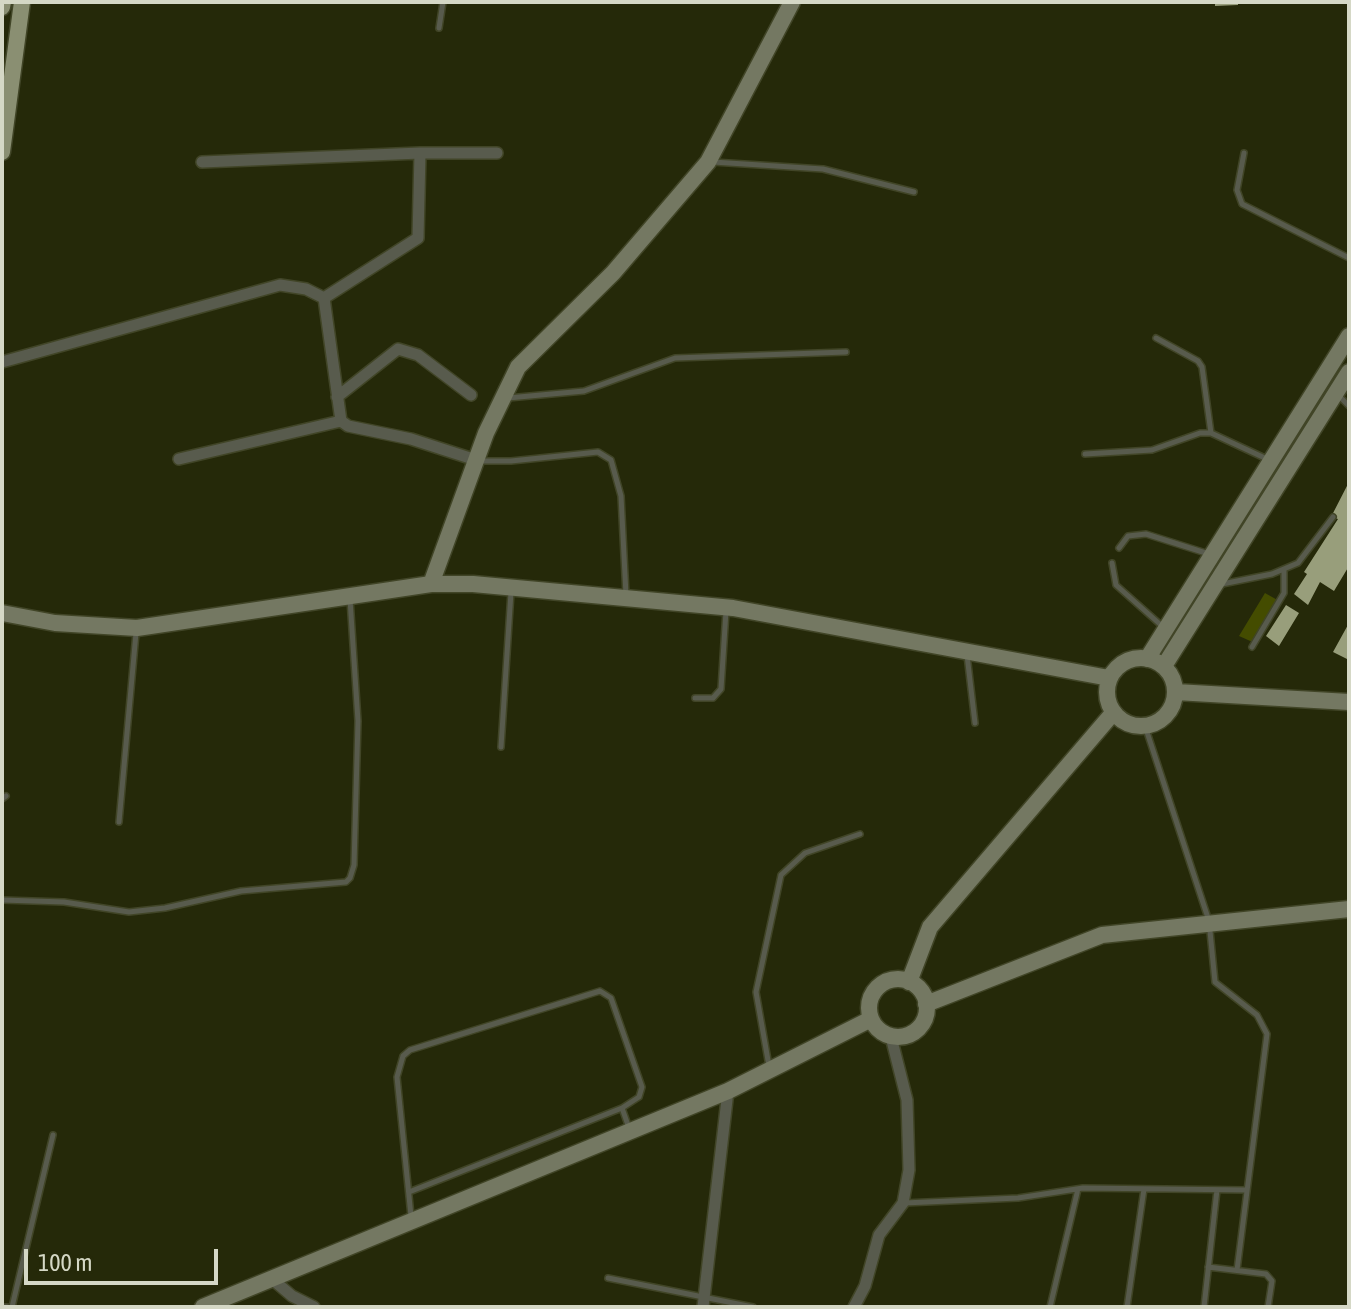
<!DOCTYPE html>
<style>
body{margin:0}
#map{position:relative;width:1351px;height:1309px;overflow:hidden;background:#252909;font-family:"Asap Condensed",sans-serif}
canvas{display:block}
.frame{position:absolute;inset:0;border:4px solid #d5d8c6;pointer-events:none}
.scale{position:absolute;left:24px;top:1249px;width:194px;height:36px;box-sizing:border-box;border:4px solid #d5d8c6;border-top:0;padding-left:10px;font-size:24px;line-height:28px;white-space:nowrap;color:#d5d8c6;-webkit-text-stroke:6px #252909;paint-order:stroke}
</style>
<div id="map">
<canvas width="1351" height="1309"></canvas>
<div class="frame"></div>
<div class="scale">100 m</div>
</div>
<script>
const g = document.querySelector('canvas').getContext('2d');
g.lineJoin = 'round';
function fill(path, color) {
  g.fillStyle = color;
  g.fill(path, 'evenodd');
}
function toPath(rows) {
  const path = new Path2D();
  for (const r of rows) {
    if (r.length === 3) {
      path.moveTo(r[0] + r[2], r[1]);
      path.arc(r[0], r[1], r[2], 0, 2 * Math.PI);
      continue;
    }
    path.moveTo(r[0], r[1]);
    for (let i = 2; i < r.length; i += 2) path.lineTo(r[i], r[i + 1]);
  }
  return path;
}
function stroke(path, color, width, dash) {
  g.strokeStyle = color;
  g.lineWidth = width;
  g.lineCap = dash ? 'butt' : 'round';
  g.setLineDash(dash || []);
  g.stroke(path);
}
fill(toPath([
 [1265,593,1281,602,1257,644,1239,636]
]), '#444c00');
fill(toPath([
 [1215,2,1238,2,1238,5,1215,6],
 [1349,482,1349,566,1334,591,1320,582,1308,605,1294,594,1307,574,1304,572,1338,519,1331,517],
 [1286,605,1299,613,1279,646,1266,636],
 [1349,623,1349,660,1333,652]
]), '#989e7b');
const lane = toPath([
 [439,28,443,2],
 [1244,153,1237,190,1242,204,1349,258],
 [713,162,823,169,914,192],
 [1156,338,1198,361,1202,367,1211,433],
 [1338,395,1349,406],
 [508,398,584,391,675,358,846,352],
 [1085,454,1152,450,1200,433,1211,433,1267,459],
 [481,461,511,461,598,452,611,460,621,496,626,595],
 [1119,548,1128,536,1146,534,1209,554],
 [1112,563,1116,585,1162,626],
 [1222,584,1272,574,1298,563,1333,517],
 [1252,647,1284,593,1284,570],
 [967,655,975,723],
 [695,698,713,698,721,689,726,611],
 [1145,726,1209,921,1215,982,1257,1015,1267,1034,1237,1270],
 [501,747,511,592],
 [2,799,6,796],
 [119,822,136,633],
 [2,900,64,902,129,912,165,908,241,891,346,882,350,878,354,865,358,721,350,599],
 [769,1066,756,992,781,875,805,853,860,834],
 [409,1192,622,1108],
 [904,1203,1018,1198,1083,1188,1247,1190],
 [411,1216,397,1077,403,1056,410,1050,600,991,611,998,642,1087,639,1097,622,1108,629,1128],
 [1208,1267,1266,1274,1272,1281,1268,1307],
 [608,1278,753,1307],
 [2,1307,7,1307],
 [12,1307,53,1135],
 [1050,1307,1078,1189],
 [1127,1307,1144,1189],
 [1204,1307,1217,1190]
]);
const street = toPath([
 [420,153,497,153],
 [202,162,420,153,418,238,324,298,341,421,348,426,411,439,476,460],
 [2,362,280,285,306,289,324,298],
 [337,397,398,349,418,355,471,395],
 [179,459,341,421],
 [272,1279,292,1296,314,1307],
 [703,1307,728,1091],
 [854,1307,865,1286,879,1235,903,1203,909,1170,907,1100,891,1037]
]);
const secondary = toPath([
 [431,584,486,433,518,367,613,273,708,162,792,2],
 [2,613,55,623,137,628,431,584,473,584,733,608,1109,678],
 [1141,692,34],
 [1147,659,1349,336],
 [1164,666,1349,372],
 [1176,692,1349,702],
 [898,1008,29],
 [909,982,930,927,1113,713],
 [926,1004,1102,935,1349,909],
 [203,1307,728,1091,871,1019]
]);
const primary = toPath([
 [2,7,3,2],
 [2,152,22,2]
]);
stroke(lane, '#414527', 8);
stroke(street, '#414527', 14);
stroke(secondary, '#414527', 19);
stroke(primary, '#414527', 19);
stroke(lane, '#585b4d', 5);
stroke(street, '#585b4d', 11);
stroke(secondary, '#747862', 16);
stroke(primary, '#8a8f72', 16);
</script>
